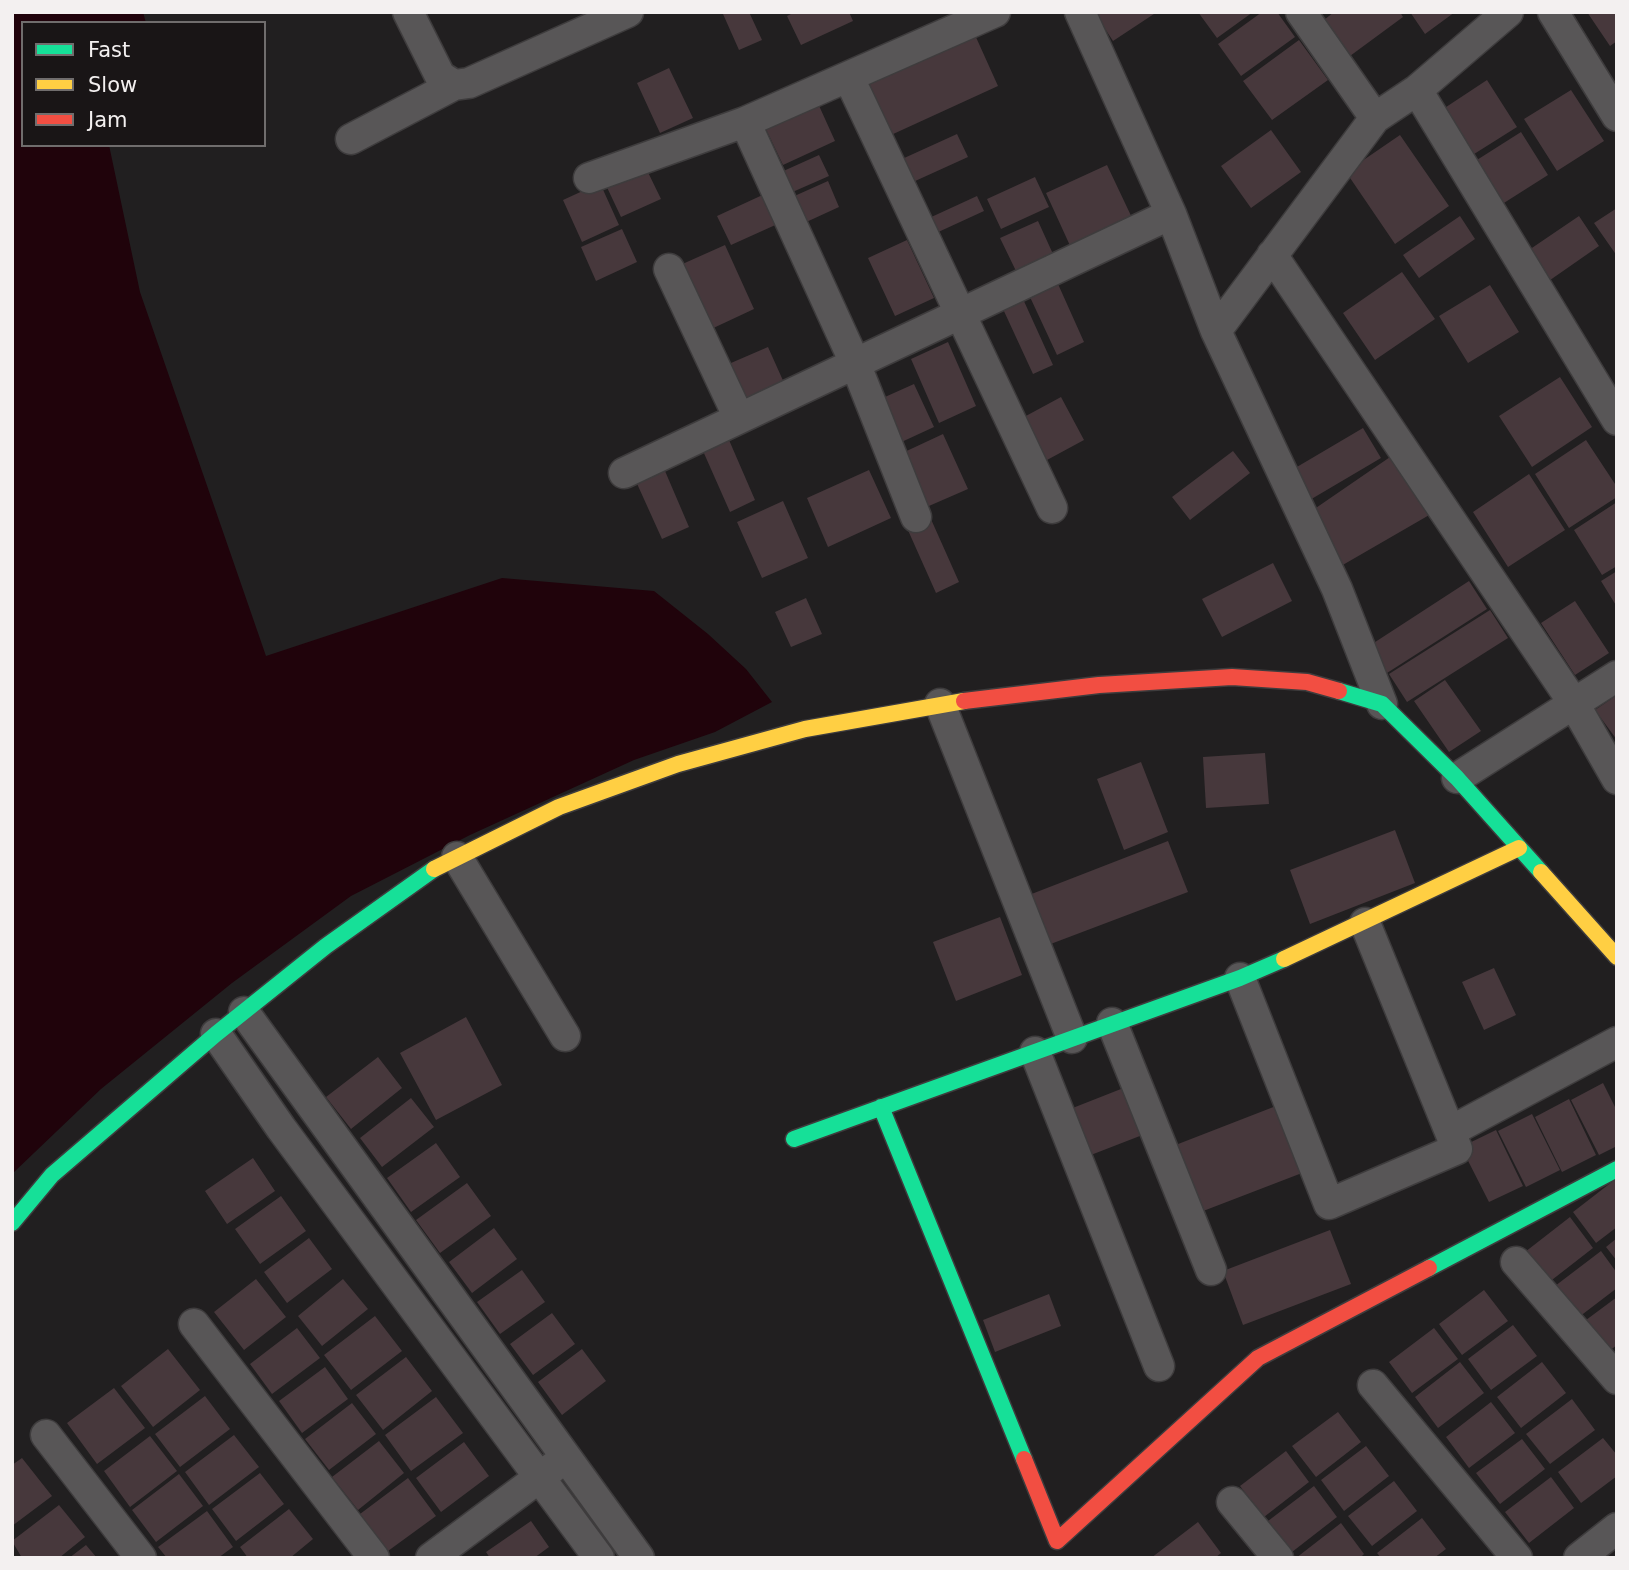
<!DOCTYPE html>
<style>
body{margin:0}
#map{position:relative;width:1629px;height:1570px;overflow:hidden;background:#211f20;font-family:"DejaVu Sans",sans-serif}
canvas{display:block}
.frame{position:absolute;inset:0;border:14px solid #f3f0f0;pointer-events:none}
.legend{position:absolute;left:21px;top:21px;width:245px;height:126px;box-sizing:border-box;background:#191516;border:2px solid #706d6d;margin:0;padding:9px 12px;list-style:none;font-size:21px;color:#f3f0f0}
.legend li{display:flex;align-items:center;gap:14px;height:35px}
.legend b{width:35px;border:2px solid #706d6d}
</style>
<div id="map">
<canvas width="1629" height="1570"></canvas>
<div class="frame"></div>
<ul class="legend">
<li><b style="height:9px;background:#16e098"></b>Fast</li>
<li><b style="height:9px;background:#ffcf43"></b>Slow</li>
<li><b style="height:9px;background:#f24e42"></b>Jam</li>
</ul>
</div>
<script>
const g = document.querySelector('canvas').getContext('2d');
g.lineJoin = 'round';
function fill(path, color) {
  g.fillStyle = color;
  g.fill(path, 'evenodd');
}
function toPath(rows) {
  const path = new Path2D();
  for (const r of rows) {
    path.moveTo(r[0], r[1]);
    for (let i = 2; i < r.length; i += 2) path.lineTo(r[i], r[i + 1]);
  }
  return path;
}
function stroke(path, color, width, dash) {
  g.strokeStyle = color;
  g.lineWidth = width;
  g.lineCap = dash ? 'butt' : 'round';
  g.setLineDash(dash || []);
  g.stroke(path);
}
fill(toPath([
 [12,12,143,12,146,23,23,23,23,145,109,145,140,292,266,656,502,578,654,591,708,634,746,669,772,702,715,732,634,760,470,835,351,896,232,983,101,1089,12,1174]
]), '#20030b');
fill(toPath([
 [727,12,749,12,762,40,739,50,723,14],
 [795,12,849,12,853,21,801,45,787,16],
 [1094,12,1157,12,1113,41],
 [1198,12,1253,12,1217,38],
 [1262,12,1277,12,1295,37,1241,76,1218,44],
 [1334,12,1400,12,1403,17,1350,56,1324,20],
 [1410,12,1455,12,1425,34],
 [1587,12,1617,12,1617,41,1610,46],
 [975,35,998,86,891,135,868,84],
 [1299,40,1328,80,1272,120,1243,81],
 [669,68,693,118,660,133,637,83],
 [1487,80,1517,127,1463,161,1434,115],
 [1571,90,1604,141,1557,171,1524,119],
 [816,99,835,141,783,165,763,123],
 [1271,130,1301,172,1251,208,1221,166],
 [1521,132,1548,175,1496,208,1469,165],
 [957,134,968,157,913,182,902,159],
 [1400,135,1449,206,1395,244,1346,172],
 [819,155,829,176,788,194,779,173],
 [643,162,661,199,621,217,604,181],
 [1107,165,1134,222,1072,250,1046,193],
 [1035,177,1049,207,1001,229,987,199],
 [828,181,839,207,802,224,790,198],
 [600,183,619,225,582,242,563,200],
 [769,192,782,222,731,245,717,216],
 [977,196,984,211,934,234,927,219],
 [1617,208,1617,256,1594,223],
 [1460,216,1475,239,1419,278,1403,255],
 [1579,216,1599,246,1543,285,1523,254],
 [1038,221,1053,254,1016,271,1000,238],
 [622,229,637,262,596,281,581,247],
 [907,240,934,298,895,316,868,258],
 [725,245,754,309,707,331,678,266],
 [1402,272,1435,319,1375,360,1343,313],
 [1058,284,1084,342,1057,355,1030,297],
 [1490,285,1519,332,1468,363,1439,316],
 [1023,299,1053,365,1033,374,1003,309],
 [948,342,976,406,939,423,911,359],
 [768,347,785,385,741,405,724,366],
 [1560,377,1592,427,1532,467,1499,416],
 [914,384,934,427,895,445,876,401],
 [1061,397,1084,440,1047,460,1024,417],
 [1363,428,1381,458,1303,504,1285,474],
 [943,434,968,489,922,509,898,455],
 [729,440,755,500,730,512,703,451],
 [1586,440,1617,487,1617,497,1569,528,1535,474],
 [1233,451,1250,473,1190,520,1172,497],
 [1393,455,1431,514,1341,566,1310,512],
 [662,464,689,527,662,539,634,477],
 [869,470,891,518,828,547,807,498],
 [1529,474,1565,530,1508,567,1473,512],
 [783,501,808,558,762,578,737,522],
 [1617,502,1617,566,1602,575,1574,530],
 [930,517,959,582,936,593,907,528],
 [1273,563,1292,601,1222,637,1202,599],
 [1617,571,1617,607,1601,581],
 [1469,581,1487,609,1387,673,1369,646],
 [806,598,822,634,791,647,775,612],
 [1575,601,1609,653,1575,675,1541,623],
 [1490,610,1508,638,1407,702,1389,674],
 [1445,680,1481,731,1449,752,1414,701],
 [1617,695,1617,740,1595,710],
 [1265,753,1269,804,1206,808,1203,757],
 [1141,762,1168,832,1124,850,1097,779],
 [1395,830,1415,883,1310,924,1290,870],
 [1168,841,1188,892,1048,945,1029,895],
 [1000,917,1022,975,956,1001,933,942],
 [1494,968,1516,1015,1484,1030,1462,982],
 [466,1017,502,1085,436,1120,400,1053],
 [378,1057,402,1088,351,1129,326,1097],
 [1603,1083,1617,1111,1617,1146,1599,1155,1571,1100],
 [1126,1087,1145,1134,1078,1160,1060,1113],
 [411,1098,434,1127,382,1167,360,1138],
 [1569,1099,1596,1155,1562,1172,1535,1117],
 [1276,1106,1302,1173,1198,1213,1173,1146],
 [1532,1114,1560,1170,1526,1187,1498,1131],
 [1496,1130,1523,1186,1489,1202,1461,1147],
 [436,1143,460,1177,411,1212,387,1178],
 [253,1158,275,1191,227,1224,205,1191],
 [1617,1178,1617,1227,1596,1243,1573,1212],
 [467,1183,491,1216,440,1253,416,1220],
 [281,1196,306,1231,260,1264,235,1229],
 [1570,1217,1593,1248,1548,1283,1525,1252],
 [494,1228,517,1259,472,1293,449,1262],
 [1330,1230,1351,1284,1243,1325,1223,1271],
 [309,1238,332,1269,287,1303,264,1272],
 [1617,1238,1617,1261,1606,1247],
 [1601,1251,1617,1273,1617,1288,1579,1317,1555,1286],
 [522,1270,545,1302,500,1334,477,1302],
 [256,1279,286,1317,244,1350,214,1312],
 [343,1279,368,1309,322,1346,298,1316],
 [1484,1290,1508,1321,1462,1355,1439,1324],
 [1049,1294,1061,1326,995,1352,983,1320],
 [1617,1297,1617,1345,1605,1354,1582,1323],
 [552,1313,575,1344,533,1375,510,1344],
 [375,1316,402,1351,351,1390,324,1355],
 [1513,1325,1537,1356,1491,1390,1468,1359],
 [297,1328,320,1358,272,1394,250,1364],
 [1434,1328,1458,1359,1412,1393,1389,1362],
 [168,1349,200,1390,153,1427,121,1386],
 [582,1349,606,1381,562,1415,538,1382],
 [406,1357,432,1391,383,1430,356,1395],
 [1460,1362,1484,1393,1438,1428,1415,1397],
 [1542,1362,1566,1393,1521,1428,1497,1397],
 [325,1367,348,1399,302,1433,279,1401],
 [114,1388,145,1428,97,1464,67,1423],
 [205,1396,230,1429,180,1467,155,1434],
 [436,1397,463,1433,411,1471,385,1435],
 [1572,1399,1595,1430,1550,1464,1526,1434],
 [1491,1402,1515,1433,1469,1468,1446,1437],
 [352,1403,376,1434,329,1470,305,1439],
 [1338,1412,1361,1442,1316,1477,1292,1446],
 [234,1435,259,1467,209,1505,185,1472],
 [150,1436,177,1471,130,1507,104,1471],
 [1603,1438,1617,1455,1617,1476,1581,1503,1558,1472],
 [1522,1439,1545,1469,1500,1504,1476,1473],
 [379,1441,404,1473,358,1510,332,1477],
 [464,1442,489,1476,441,1512,416,1478],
 [1366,1446,1389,1476,1344,1511,1321,1480],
 [1286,1451,1309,1482,1264,1517,1240,1486],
 [22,1458,52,1496,12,1526,12,1465],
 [260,1473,284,1504,236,1541,212,1509],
 [179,1474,203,1506,156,1542,132,1510],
 [1551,1477,1574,1508,1529,1543,1505,1512],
 [408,1478,436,1516,388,1551,360,1514],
 [1394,1481,1417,1511,1372,1546,1348,1516],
 [1314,1486,1337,1517,1292,1552,1268,1521],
 [59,1505,85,1537,59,1558,22,1558,12,1541],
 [289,1509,313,1539,290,1558,248,1558,240,1547],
 [207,1511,233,1547,218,1558,167,1558,158,1547],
 [1422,1518,1446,1549,1434,1558,1381,1558,1377,1553],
 [531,1521,549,1547,534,1558,490,1558,486,1552],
 [1198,1522,1221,1553,1215,1558,1151,1558],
 [1341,1523,1364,1554,1360,1558,1296,1558],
 [86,1545,97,1558,69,1558]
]), '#47383c');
const street = toPath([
 [408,12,440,76,454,85,469,83,628,12],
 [1080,12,1171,214,1216,331,1337,589,1382,704],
 [1301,12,1375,118],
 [1553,12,1617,116],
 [849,78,1052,508],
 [1417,90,1617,420],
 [745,122,855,363,916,517],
 [351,139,454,85],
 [589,178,745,122,995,12],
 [1272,255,1573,702,1617,779],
 [669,269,739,418],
 [1216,331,1375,118,1417,90,1508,12],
 [624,473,1171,214],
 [940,704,1072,1038],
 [1457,778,1617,676],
 [457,857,565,1036],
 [1240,978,1329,1204,1457,1149,1365,923],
 [244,1012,639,1558],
 [1112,1023,1211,1270],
 [216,1034,281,1128,599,1558],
 [1035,1052,1159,1366],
 [1451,1131,1617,1042],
 [1516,1262,1617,1379],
 [194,1324,374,1558],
 [1373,1385,1517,1558],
 [46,1435,141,1558],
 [1232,1502,1278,1558],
 [431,1558,556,1465],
 [1579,1558,1617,1528]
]);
const fast = toPath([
 [1339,691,1382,704,1457,778,1541,872],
 [881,1107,1024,1459],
 [794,1139,1240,978,1284,959],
 [12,1223,52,1175,216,1034,326,946,434,869],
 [1429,1268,1617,1169]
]);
const slow = toPath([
 [434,869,559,807,678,764,805,729,964,701],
 [1541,872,1617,957],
 [1284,959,1519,848]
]);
const jam = toPath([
 [964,701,1099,685,1232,677,1307,682,1339,691],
 [1024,1459,1057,1541,1258,1358,1429,1268]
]);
stroke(street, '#3e3c3d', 33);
stroke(fast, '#3e3c3d', 19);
stroke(slow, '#3e3c3d', 19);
stroke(jam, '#3e3c3d', 19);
stroke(street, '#585657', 30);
stroke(fast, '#16e098', 16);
stroke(slow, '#ffcf43', 16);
stroke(jam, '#f24e42', 16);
</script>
